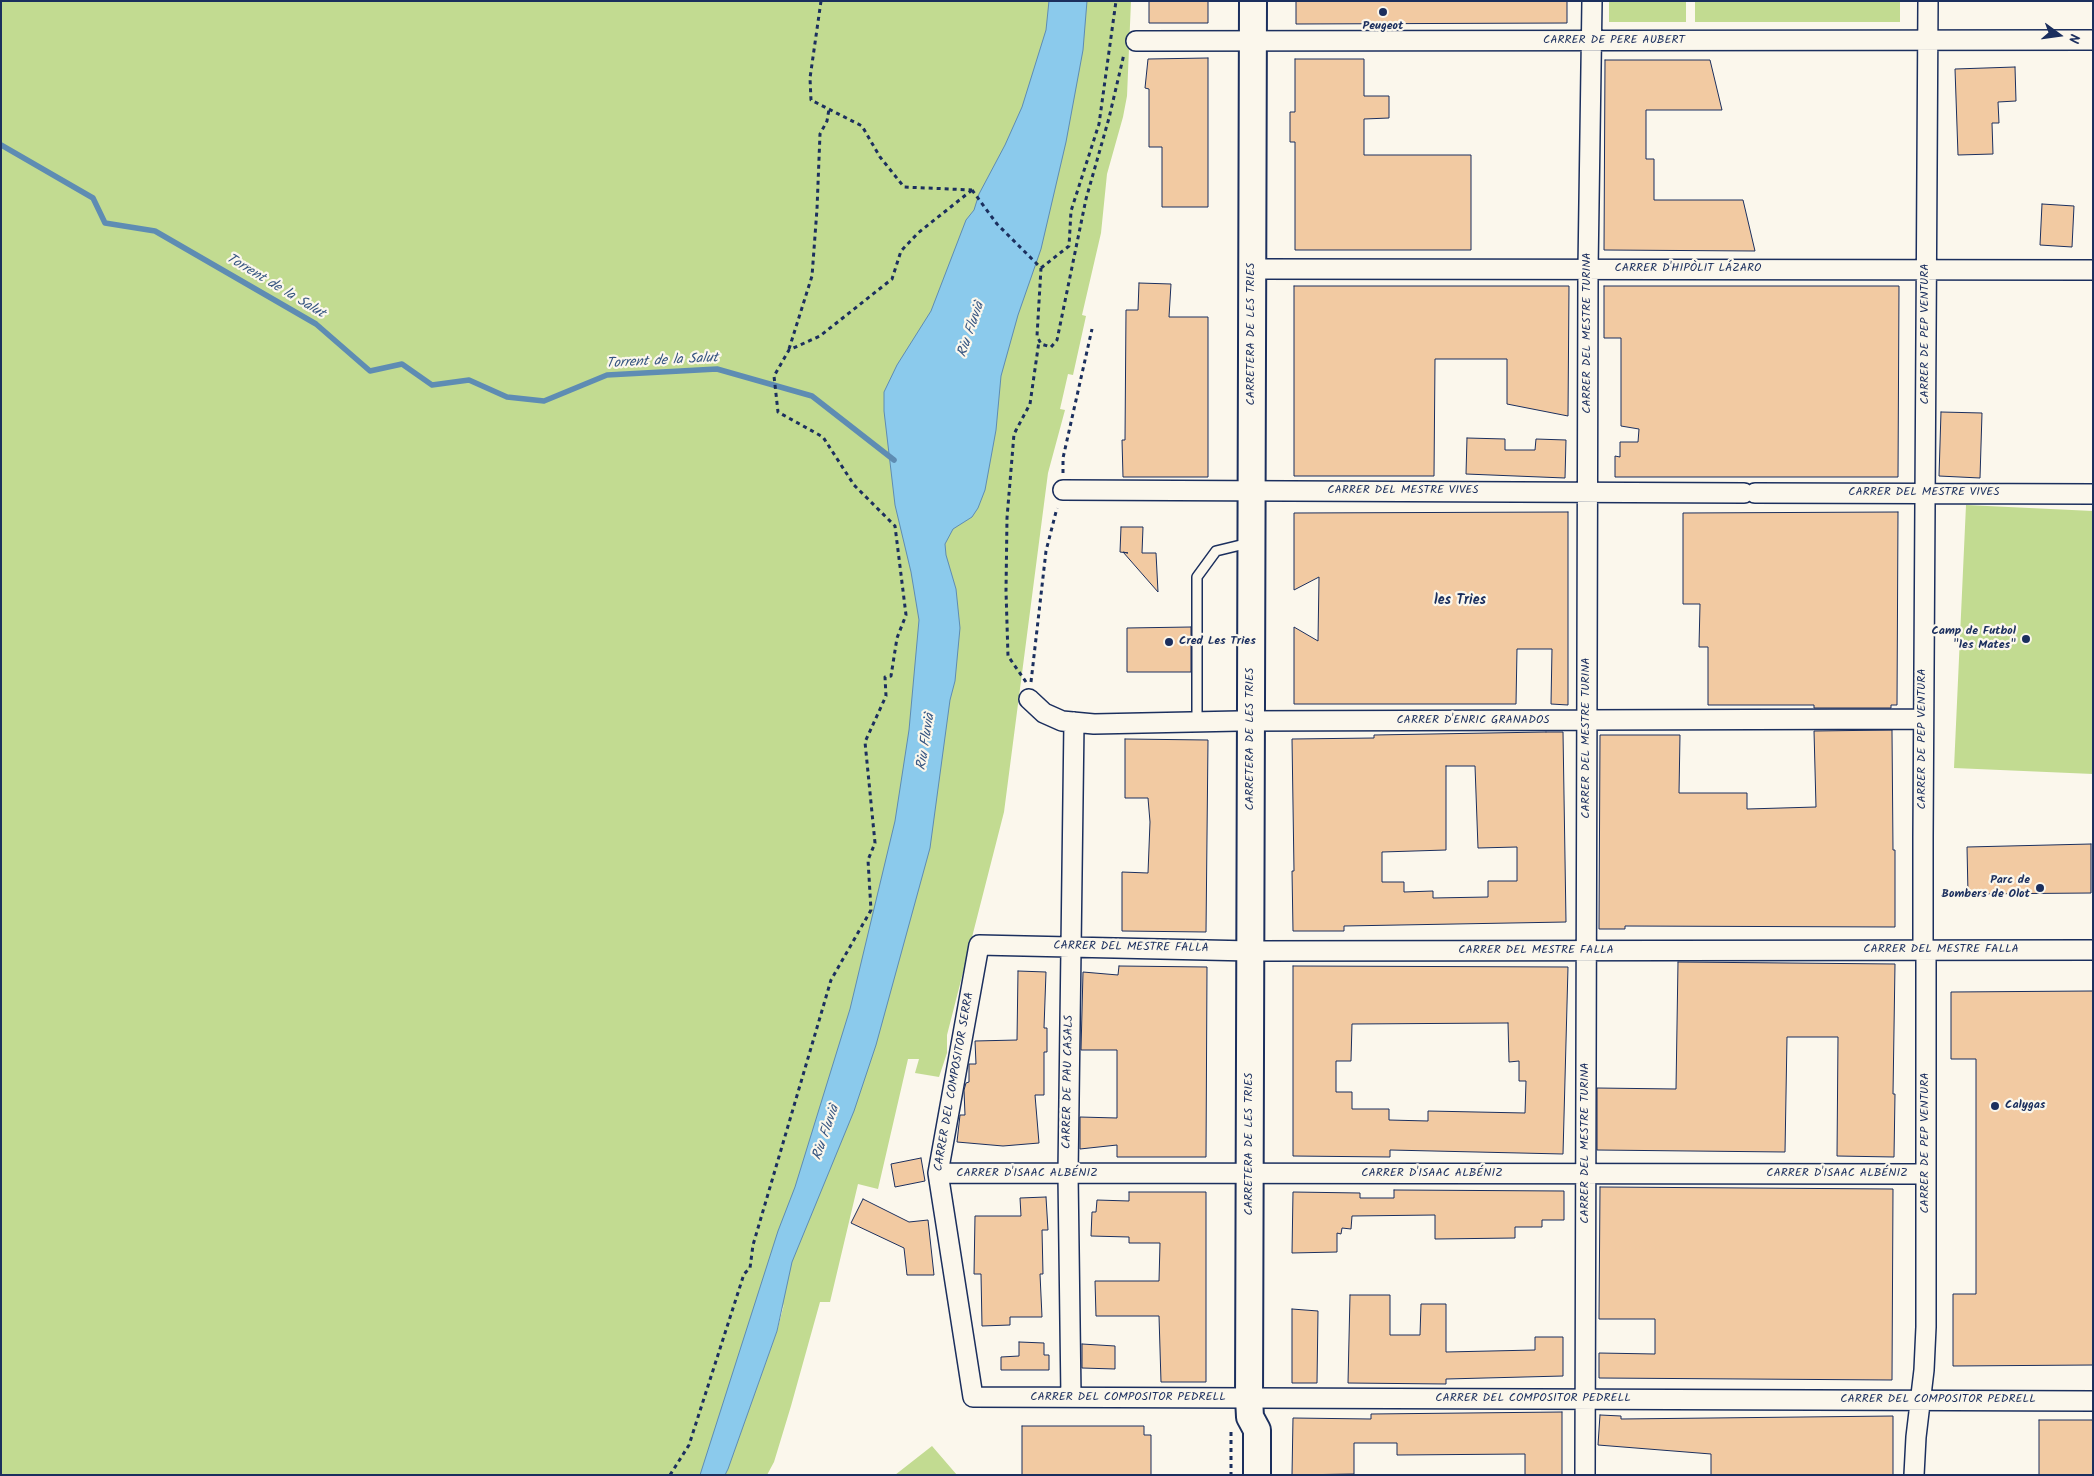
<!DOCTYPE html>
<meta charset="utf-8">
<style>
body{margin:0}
#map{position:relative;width:2094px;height:1476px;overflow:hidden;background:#fbf7ec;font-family:Kalam,sans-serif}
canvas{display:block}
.frame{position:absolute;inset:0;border:2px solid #1b2f5e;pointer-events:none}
.north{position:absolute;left:2034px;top:10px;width:50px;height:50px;-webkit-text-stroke:4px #fbf7ec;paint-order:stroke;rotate:104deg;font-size:14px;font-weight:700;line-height:20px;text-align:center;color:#1b2f5e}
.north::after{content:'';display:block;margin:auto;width:18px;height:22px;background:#1b2f5e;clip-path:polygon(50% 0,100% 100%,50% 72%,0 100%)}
</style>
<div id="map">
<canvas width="2094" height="1476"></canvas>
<div class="frame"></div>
<div class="north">N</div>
</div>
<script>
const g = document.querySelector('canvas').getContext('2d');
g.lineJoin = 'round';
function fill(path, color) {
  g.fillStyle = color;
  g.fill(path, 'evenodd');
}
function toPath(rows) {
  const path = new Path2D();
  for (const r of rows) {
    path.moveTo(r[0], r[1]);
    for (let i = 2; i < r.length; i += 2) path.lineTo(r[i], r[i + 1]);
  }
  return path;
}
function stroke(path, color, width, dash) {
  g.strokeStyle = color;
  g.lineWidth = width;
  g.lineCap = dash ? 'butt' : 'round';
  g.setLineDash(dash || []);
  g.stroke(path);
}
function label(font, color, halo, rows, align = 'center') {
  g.font = font + ' Kalam,sans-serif';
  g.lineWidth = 4.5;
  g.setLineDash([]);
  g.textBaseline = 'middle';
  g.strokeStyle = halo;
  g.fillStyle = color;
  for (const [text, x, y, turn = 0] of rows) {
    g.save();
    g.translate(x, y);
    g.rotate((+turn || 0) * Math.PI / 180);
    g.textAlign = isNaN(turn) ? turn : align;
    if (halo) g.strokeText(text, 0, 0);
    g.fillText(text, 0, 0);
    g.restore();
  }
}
fill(toPath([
 [1,1,1131,1,1127,96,1123,117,1107,174,1101,233,1082,315,1086,316,1073,375,1068,374,1060,409,1065,410,1048,473,1004,812,947,1035,947,1053,939,1077,915,1073,919,1059,908,1059,878,1189,858,1184,830,1302,820,1302,791,1406,774,1462,767,1475,725,1475,777,1331,784,1304,712,1475,1,1475],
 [1609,1,1686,1,1686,22,1609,22],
 [1695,1,1900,1,1900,22,1695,22],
 [1966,505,2093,511,2093,774,1954,768],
 [932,1446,957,1475,895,1475]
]), '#c2db91');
const water = toPath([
 [1049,1,1087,1,1083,50,1066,142,1041,249,1018,315,1001,376,996,430,985,490,978,508,972,517,953,529,945,544,946,555,956,589,960,628,955,681,950,700,930,848,876,1045,854,1111,792,1262,777,1331,728,1469,725,1475,700,1475,778,1231,795,1187,850,1009,895,821,909,730,919,620,911,572,895,505,884,411,884,392,897,365,931,311,966,220,974,210,979,194,1005,145,1022,107,1046,30,1049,1]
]);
fill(water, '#8bcaec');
stroke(water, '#5e8cb3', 1);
stroke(toPath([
 [1,145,93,198,105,223,155,231,316,324,370,371,402,364,432,385,469,380,507,397,544,401,607,375,717,369,812,396,894,460]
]), '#5e8cb3', 5.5);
const building = toPath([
 [1149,1,1208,1,1208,23,1149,23,1149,1],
 [1296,1,1567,1,1567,23,1296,24,1296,1],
 [1208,58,1208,207,1162,207,1162,147,1149,147,1149,89,1145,88,1148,59,1208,58],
 [1295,59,1364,59,1364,96,1389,96,1389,118,1364,119,1364,155,1471,155,1471,250,1295,250,1295,142,1290,142,1290,112,1295,112,1295,59],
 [1605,60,1710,60,1722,110,1646,110,1646,159,1654,159,1654,200,1743,200,1755,251,1604,250,1605,60],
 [2015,67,2016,101,1998,102,1999,123,1992,123,1993,154,1958,155,1955,69,2015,67],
 [2042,204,2074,206,2072,247,2040,245,2042,204],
 [1139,283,1171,284,1169,317,1208,317,1208,477,1123,477,1122,440,1125,440,1126,310,1138,310,1139,283],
 [1294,286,1569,286,1568,416,1507,404,1507,359,1435,359,1434,476,1294,476,1294,286],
 [1604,286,1899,286,1898,477,1615,477,1615,456,1620,457,1620,442,1638,442,1639,429,1621,426,1621,338,1604,338,1604,286],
 [1941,412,1982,413,1980,478,1939,476,1941,412],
 [1467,438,1505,439,1505,450,1535,450,1536,439,1566,440,1565,478,1466,474,1467,438],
 [1568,512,1568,705,1551,704,1552,649,1517,649,1516,704,1294,704,1294,627,1318,641,1319,577,1294,590,1294,513,1568,512],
 [1898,512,1897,705,1891,705,1891,708,1814,708,1814,705,1708,705,1708,647,1699,647,1700,604,1683,604,1683,513,1898,512],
 [1121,527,1143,527,1142,553,1156,553,1158,592,1123,552,1128,553,1120,552,1121,527],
 [1191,627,1191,672,1127,672,1127,628,1191,627],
 [1892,730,1893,850,1895,850,1895,927,1625,926,1625,929,1599,929,1600,735,1680,735,1679,793,1747,793,1747,809,1816,807,1814,731,1892,730],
 [1546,732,1563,732,1566,922,1344,926,1344,931,1293,931,1292,871,1294,871,1292,739,1374,738,1374,735,1546,732],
 [1446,766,1475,766,1478,848,1517,847,1517,881,1488,881,1488,897,1433,898,1433,891,1404,892,1404,882,1382,882,1382,852,1446,850,1446,766],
 [1125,739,1208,740,1206,932,1122,931,1122,872,1148,873,1150,822,1148,798,1125,798,1125,739],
 [2091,844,2091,893,1968,894,1967,847,2091,844],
 [1678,962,1895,964,1893,1094,1895,1094,1894,1157,1837,1156,1838,1037,1787,1037,1785,1152,1597,1150,1597,1088,1676,1089,1678,962],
 [1119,966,1207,967,1206,1157,1117,1157,1117,1145,1080,1149,1080,1117,1117,1118,1117,1050,1081,1050,1083,972,1118,975,1119,966],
 [1293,966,1568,967,1563,1154,1390,1150,1390,1157,1293,1156,1293,966],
 [1508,1023,1509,1062,1519,1061,1519,1081,1526,1081,1525,1113,1428,1111,1428,1121,1389,1120,1389,1109,1352,1109,1352,1092,1336,1092,1336,1061,1351,1061,1352,1024,1508,1023],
 [1018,971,1046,972,1044,1028,1047,1028,1047,1052,1044,1052,1044,1095,1035,1095,1039,1143,1003,1146,957,1142,960,1115,965,1115,964,1090,966,1083,969,1082,969,1064,976,1064,975,1041,1017,1040,1018,971],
 [2093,991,2093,1365,1953,1366,1953,1294,1976,1294,1976,1059,1951,1059,1951,992,2093,991],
 [921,1158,925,1181,895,1187,891,1164,921,1158],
 [1600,1187,1893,1189,1892,1380,1599,1378,1599,1353,1655,1354,1655,1319,1599,1319,1600,1187],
 [1394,1190,1564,1191,1564,1220,1542,1220,1542,1227,1515,1227,1515,1238,1435,1239,1435,1215,1352,1216,1351,1229,1342,1228,1341,1234,1337,1233,1337,1252,1292,1253,1293,1192,1360,1193,1360,1198,1394,1198,1394,1190],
 [1129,1192,1206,1192,1206,1382,1161,1382,1159,1316,1096,1316,1095,1281,1159,1281,1160,1243,1129,1243,1129,1237,1091,1236,1092,1212,1096,1212,1097,1200,1129,1201,1129,1192],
 [1046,1197,1048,1230,1042,1230,1043,1274,1040,1274,1042,1317,1010,1317,1010,1325,982,1326,981,1274,974,1274,975,1216,1021,1216,1020,1198,1046,1197],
 [863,1199,909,1222,928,1220,934,1275,907,1275,904,1248,851,1223,863,1199],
 [1350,1295,1390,1295,1390,1335,1420,1335,1421,1304,1446,1304,1446,1352,1535,1350,1535,1337,1563,1337,1563,1376,1446,1379,1446,1384,1348,1383,1350,1295],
 [1292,1309,1318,1311,1317,1383,1292,1383,1292,1309],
 [1019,1342,1044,1343,1044,1355,1049,1355,1049,1370,1001,1370,1001,1357,1019,1356,1019,1342],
 [1082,1344,1115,1346,1115,1369,1082,1368,1082,1344],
 [1562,1412,1562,1475,1525,1475,1525,1454,1397,1455,1397,1443,1354,1443,1354,1474,1292,1475,1293,1418,1371,1419,1371,1414,1562,1412],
 [1600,1415,1621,1416,1621,1419,1893,1416,1893,1475,1711,1475,1711,1454,1598,1445,1600,1415],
 [2039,1420,2093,1420,2093,1475,2039,1475,2039,1420],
 [1022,1426,1144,1426,1144,1435,1151,1435,1151,1475,1022,1475,1022,1426]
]);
fill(building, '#f2caa2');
stroke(building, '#1b2f5e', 1);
const lane = toPath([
 [1197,722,1197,577,1216,551,1249,543]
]);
const street = toPath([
 [1136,41,2093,40],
 [1253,269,2093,270],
 [1063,490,1744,493],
 [1755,493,2093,494],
 [1029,699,1044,713,1062,721,1094,724,1239,721,1923,719],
 [2093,950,1251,951,979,945,938,1173,973,1397,2093,1401],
 [938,1173,1926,1174],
 [1071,1397,1068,1174,1074,722],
 [1585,1475,1588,269,1592,1],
 [1914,1475,1916,1437,1924,1370,1926,1327,1926,950,1923,946,1923,836,1928,1]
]);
const secondary = toPath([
 [1253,1,1249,1398,1250,1417,1257,1430,1257,1475]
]);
stroke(lane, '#1b2f5e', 12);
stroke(street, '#1b2f5e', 22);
stroke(secondary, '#1b2f5e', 30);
stroke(toPath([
 [821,1,810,78,811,100,862,126,880,157,904,187,972,190],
 [972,190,997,224,1041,268,1037,336,1041,344,1051,347,1057,340,1086,199,1109,118,1124,54],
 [1041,268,1069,246,1071,211,1099,124,1116,1],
 [789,349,812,276,817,209,820,134,827,121,829,109],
 [1063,473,1063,458,1092,329],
 [1026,682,1008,656,1006,591,1007,518,1014,434,1030,404,1039,341],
 [1031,682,1046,551,1057,508],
 [1231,1432,1231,1475],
 [670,1475,689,1445,744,1274,750,1268,753,1245,831,980,871,910,868,860,875,843,865,742,886,696,885,677,891,676,897,638,906,615,895,526,854,485,823,437,778,412,774,376,789,350,820,336,892,279,901,251,918,233,972,190]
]), '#1b2f5e', 3, [4, 4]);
stroke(lane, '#fbf7ec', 9);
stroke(street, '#fbf7ec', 19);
stroke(secondary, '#fbf7ec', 26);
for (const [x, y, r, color] of [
 [1383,12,5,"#1b2f5e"],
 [2026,639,5,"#1b2f5e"],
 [1169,642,5,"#1b2f5e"],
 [2040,888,5,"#1b2f5e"],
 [1995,1106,5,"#1b2f5e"]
]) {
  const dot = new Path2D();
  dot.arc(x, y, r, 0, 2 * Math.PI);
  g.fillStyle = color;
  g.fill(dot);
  stroke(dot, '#fbf7ec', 2);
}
label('bold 12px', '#1b2f5e', '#fbf7ec', [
 ["Peugeot",1383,27,"center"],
 ["Camp de Futbol",2016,632],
 ["\"les Mates\"",2016,646],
 ["Cred Les Tries",1179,642,"left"],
 ["Parc de",2030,881],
 ["Bombers de Olot",2030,895],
 ["Calygas",2005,1106,"left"]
], 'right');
label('12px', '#1b2f5e', '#fbf7ec', [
 ["CARRER DE PERE AUBERT",1614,41],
 ["CARRER D'HIPÒLIT LÁZARO",1688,269],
 ["CARRER DEL MESTRE TURINA",1588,333,-90],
 ["CARRETERA DE LES TRIES",1252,334,-90],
 ["CARRER DE PEP VENTURA",1926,334,-90],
 ["CARRER DEL MESTRE VIVES",1403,491],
 ["CARRER DEL MESTRE VIVES",1924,493],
 ["CARRER D'ENRIC GRANADOS",1473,721],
 ["CARRER DEL MESTRE TURINA",1587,738,-90],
 ["CARRETERA DE LES TRIES",1251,739,-90],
 ["CARRER DE PEP VENTURA",1923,739,-90],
 ["CARRER DEL MESTRE FALLA",1131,948,1],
 ["CARRER DEL MESTRE FALLA",1941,950],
 ["CARRER DEL MESTRE FALLA",1536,951],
 ["CARRER DEL COMPOSITOR SERRA",955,1082,-80],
 ["CARRER DE PAU CASALS",1069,1082,-89],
 ["CARRER DEL MESTRE TURINA",1586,1143,-90],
 ["CARRER DE PEP VENTURA",1926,1143,-90],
 ["CARRETERA DE LES TRIES",1250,1144,-90],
 ["CARRER D'ISAAC ALBÉNIZ",1027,1174],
 ["CARRER D'ISAAC ALBÉNIZ",1432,1174],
 ["CARRER D'ISAAC ALBÉNIZ",1837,1174],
 ["CARRER DEL COMPOSITOR PEDRELL",1128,1398],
 ["CARRER DEL COMPOSITOR PEDRELL",1533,1399],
 ["CARRER DEL COMPOSITOR PEDRELL",1938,1400]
]);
label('italic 14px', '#375682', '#fbf7ec', [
 ["Torrent de la Salut",275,287,31],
 ["Riu Fluvià",972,330,-71],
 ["Torrent de la Salut",662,362,-3],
 ["Riu Fluvià",927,742,-81],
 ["Riu Fluvià",827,1133,-71]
]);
label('bold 14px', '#1b2f5e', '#fbf7ec', [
 ["les Tries",1460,602]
]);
</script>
